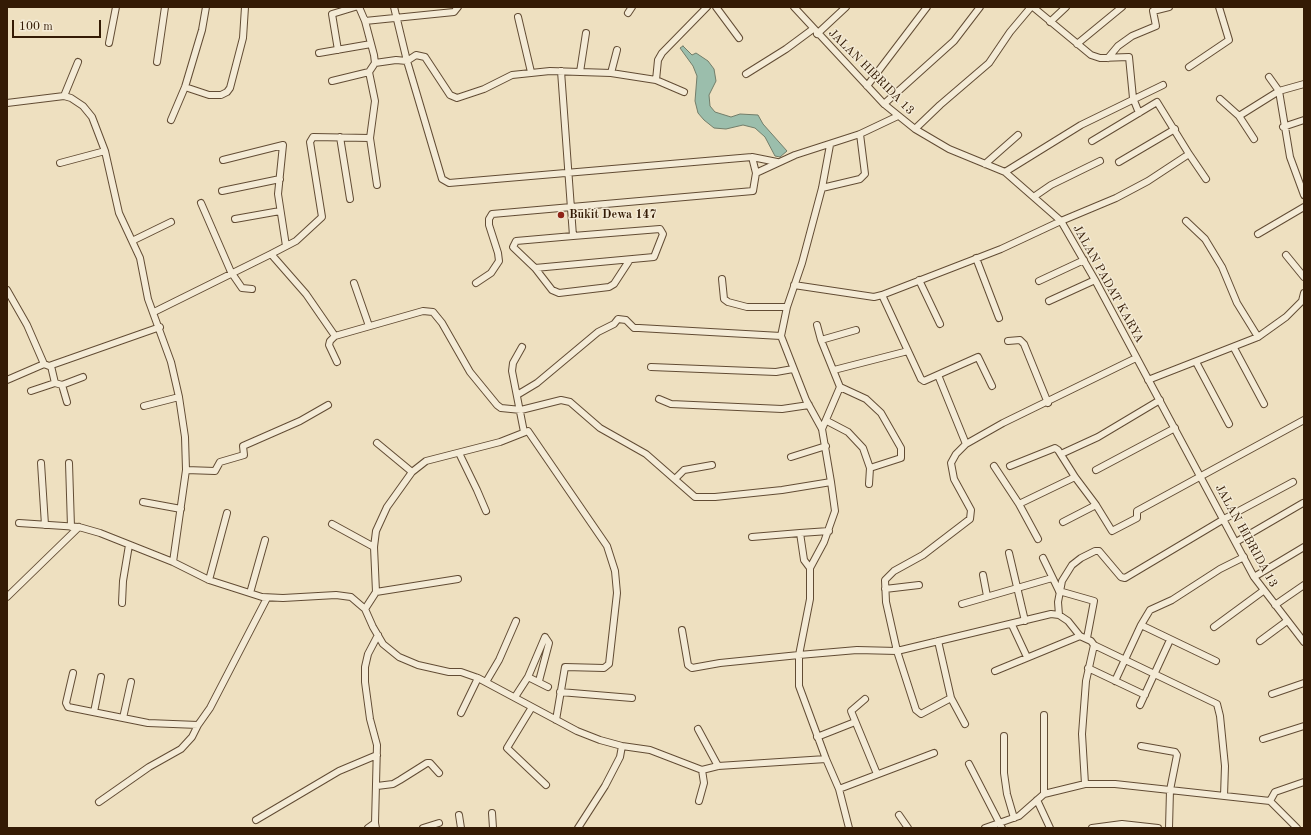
<!DOCTYPE html>
<style>
body{margin:0}
#map{position:relative;width:1311px;height:835px;overflow:hidden;background:#eee0c0;font-family:"Old Standard TT",serif}
canvas{display:block}
.frame{position:absolute;inset:0;border:8px solid #341b05;pointer-events:none}
.scale{position:absolute;left:12px;top:20px;width:89px;height:18px;box-sizing:border-box;border:2px solid #341b05;border-top:0;padding-left:5px;font-size:12px;line-height:14px;white-space:nowrap;color:#341b05;-webkit-text-stroke:3px #f4ebd6;paint-order:stroke}
</style>
<div id="map">
<canvas width="1311" height="835"></canvas>
<div class="frame"></div>
<div class="scale">100 m</div>
</div>
<script>
const g = document.querySelector('canvas').getContext('2d');
g.lineJoin = 'round';
function fill(path, color) {
  g.fillStyle = color;
  g.fill(path, 'evenodd');
}
function toPath(rows) {
  const path = new Path2D();
  for (const r of rows) {
    path.moveTo(r[0], r[1]);
    for (let i = 2; i < r.length; i += 2) path.lineTo(r[i], r[i + 1]);
  }
  return path;
}
function stroke(path, color, width, dash) {
  g.strokeStyle = color;
  g.lineWidth = width;
  g.lineCap = dash ? 'butt' : 'round';
  g.setLineDash(dash || []);
  g.stroke(path);
}
function label(font, color, halo, rows, align = 'center') {
  g.font = font + ' "Old Standard TT",serif';
  g.lineWidth = 3;
  g.setLineDash([]);
  g.textBaseline = 'middle';
  g.strokeStyle = halo;
  g.fillStyle = color;
  for (const [text, x, y, turn = 0] of rows) {
    g.save();
    g.translate(x, y);
    g.rotate((+turn || 0) * Math.PI / 180);
    g.textAlign = isNaN(turn) ? turn : align;
    if (halo) g.strokeText(text, 0, 0);
    g.fillText(text, 0, 0);
    g.restore();
  }
}
const water = toPath([
 [683,46,692,55,696,53,708,61,714,69,716,81,709,95,710,106,715,112,731,117,740,114,758,115,763,124,787,151,780,157,775,156,765,137,755,128,743,125,726,129,714,128,704,120,698,113,695,101,697,76,693,66,680,48,683,46]
]);
fill(water, '#9bbeac');
stroke(water, '#727d69', 1);
const minor = toPath([
 [359,7,365,21],
 [394,7,407,61,416,55,425,57,450,95,457,98,484,89,512,75,550,71,611,73,656,80,684,92],
 [716,7,739,38],
 [794,7,884,104,915,129,949,149,1005,172,1061,221,1095,280,1254,577,1304,642],
 [1033,7,1091,55,1100,58,1129,57,1133,98,1139,113],
 [628,13,632,7],
 [518,17,531,72],
 [1050,22,1066,7],
 [817,34,846,7],
 [109,43,116,7],
 [1077,44,1122,7],
 [338,50,332,14,355,7],
 [319,53,371,44],
 [1108,58,1118,46,1132,36,1156,26,1153,11,1169,7],
 [157,62,165,7],
 [375,63,396,60,407,61,442,179,449,183,752,157,756,173,753,191,492,214,489,219,489,225,498,253,499,261,491,273,476,283],
 [1189,67,1229,40,1219,7],
 [580,72,586,33],
 [611,73,617,50],
 [746,74,786,49,813,29],
 [1269,77,1279,91,1290,157,1304,195],
 [656,80,658,60,662,53,707,7],
 [332,81,369,72],
 [867,86,927,7],
 [185,87,209,95,221,95,227,92,230,88,243,38,245,7],
 [64,96,78,62],
 [1220,99,1239,116,1254,139],
 [7,103,64,96,71,98,83,106,92,117,105,151,119,213,140,258,148,299,171,362,179,397,185,437,186,470,173,562],
 [884,104,954,41,980,7],
 [1239,116,1279,91,1304,84],
 [171,120,185,87,202,30,206,7],
 [1283,127,1304,120],
 [915,129,940,105,989,63,1010,32,1031,7],
 [340,137,350,199],
 [1092,141,1157,102,1189,154],
 [830,145,822,188,802,263,787,307,781,336,806,400,822,429,831,482],
 [752,157,777,162],
 [223,160,283,145,278,194,286,246],
 [1119,162,1175,129],
 [60,163,105,151],
 [985,164,1018,135],
 [1005,172,1081,125,1163,85],
 [756,173,795,155,860,134,898,116],
 [377,185,370,138,375,101,369,72,375,63,374,55,365,21,454,12,458,7],
 [822,188,860,179,865,174,860,134],
 [222,191,280,179],
 [1035,196,1051,185,1100,161],
 [201,203,231,272,242,288,252,289],
 [235,219,280,211],
 [1186,221,1205,239,1222,267,1237,303,1258,337],
 [1258,234,1304,207],
 [573,236,516,241,513,247,535,268,552,290,559,293,609,287,614,284,629,261],
 [132,241,171,222],
 [271,254,296,241,322,217,310,142,313,137,370,138],
 [1286,255,1304,277],
 [976,258,999,318],
 [535,268,654,257,663,234,660,229,573,236,561,71],
 [722,279,724,299,728,302,747,307,787,307],
 [919,280,940,324],
 [1039,281,1084,260],
 [354,283,369,326],
 [794,285,874,297,882,295,1001,249,1061,221,1116,198,1148,181,1189,154,1206,179],
 [7,290,27,325,44,364,49,366,160,327],
 [882,295,921,379,924,381,978,357,992,386],
 [1049,301,1095,280],
 [154,312,271,254,306,294,335,336],
 [817,325,821,340],
 [1008,341,1020,340,1024,344,1048,403],
 [522,347,513,363,512,371,524,432],
 [1234,348,1264,404],
 [337,362,329,345,330,341,335,336,423,311,433,312,442,323,470,372,497,405,501,408,521,410,561,400,570,402,600,428,646,454,695,497,715,497,782,490,831,482,835,511,824,542,810,568,810,599,799,655,799,686,826,759,839,789,849,828],
 [1196,362,1229,424],
 [651,367,776,372,793,369],
 [834,370,908,351],
 [938,375,966,444],
 [7,380,44,364],
 [1148,380,1258,337,1286,317,1302,301,1304,293],
 [55,383,62,385,83,377],
 [62,385,67,402],
 [840,387,866,399,881,413,901,448,901,458,870,468],
 [31,391,55,383,51,366],
 [517,395,537,383,598,332,614,324,618,319,626,320,634,328,639,328,781,336],
 [659,399,671,404,782,409,809,405],
 [144,406,179,397],
 [827,421,848,432,863,448,870,468,869,484],
 [822,429,840,387,821,340,856,330],
 [377,443,412,472],
 [459,453,477,490,486,511],
 [1061,454,1098,437,1160,400],
 [791,457,826,446],
 [41,463,45,525],
 [69,463,71,527],
 [994,466,1019,504],
 [1010,466,1055,448,1058,450,1075,477,1096,505,1063,522],
 [186,470,215,471,220,462,244,455,243,446,300,421,328,405],
 [1096,470,1175,428],
 [675,479,684,470,712,465],
 [143,502,181,509],
 [1096,505,1112,531,1137,518,1137,511,1304,420],
 [19,523,79,527,100,533,173,562,209,580,262,597,283,598,336,595,351,597,365,609,373,627,383,644,399,657,418,665,449,672,461,672,478,678,577,731,600,740,622,746,650,750,702,770,718,766,826,759],
 [332,524,374,547],
 [800,533,829,531],
 [752,537,800,533,804,560,810,568],
 [1038,539,1019,504,1075,477],
 [1236,542,1303,503],
 [1009,553,1025,621],
 [1043,558,1059,591],
 [983,575,987,596],
 [1254,577,1304,547],
 [209,580,227,513],
 [885,589,919,585],
 [1059,591,1094,601,1087,638],
 [376,592,458,579],
 [250,593,265,540],
 [7,597,79,527],
 [122,603,123,581,129,545],
 [962,604,1052,578],
 [1275,605,1304,585],
 [365,609,376,592,374,547,376,531,387,507,412,472,426,461,500,442,528,431,607,546,615,571,617,593,609,664,604,668,565,667,556,720],
 [1059,615,1058,602,1062,581,1072,565,1081,558,1095,551,1099,551,1121,577,1125,578,1224,519,1293,482],
 [1012,625,1027,657],
 [1141,625,1216,661],
 [1214,627,1263,591],
 [682,630,688,665,692,668,720,663,799,655,857,650,897,651,1051,614,1059,615,1068,621,1080,636,1091,641,1094,645,1217,704,1220,716,1225,766,1224,796],
 [938,641,951,698,965,724],
 [1260,641,1287,621],
 [1088,668,1145,695],
 [995,671,1080,636],
 [73,673,66,703,68,707,148,723,198,725,210,708,267,598],
 [528,677,548,687],
 [1115,681,1141,625,1150,610,1172,600,1220,569,1244,557],
 [486,682,499,660,516,621],
 [560,692,632,698],
 [1272,694,1304,683],
 [515,697,528,677,545,637,549,643,539,681],
 [951,698,921,714,916,710,897,651,886,602,885,580,894,571,923,555,970,519,971,510,954,479,951,463,956,454,966,444,1003,423,1136,358],
 [865,699,851,711,877,774],
 [1140,705,1170,640],
 [532,707,507,748,546,785],
 [94,712,101,677],
 [461,713,478,678],
 [1044,715,1044,794],
 [123,718,131,682],
 [698,729,718,766],
 [1004,736,1004,773,1007,794,1014,818],
 [817,737,855,722],
 [1263,739,1304,726],
 [1141,746,1175,752,1177,755,1170,790,1169,828],
 [969,764,1002,828],
 [1085,784,1082,734,1086,681,1094,645],
 [377,786,393,784,400,780,427,763,430,763,439,773],
 [839,789,934,753],
 [1037,800,1050,828],
 [699,801,704,783,702,770],
 [1270,801,1275,792,1304,782],
 [99,802,149,767,181,749,192,737,198,725],
 [492,813,493,828],
 [459,815,461,828],
 [899,815,908,828],
 [256,820,339,771,377,755],
 [368,828,375,823],
 [376,828,375,823,377,745,370,719,365,682,365,667,368,654,378,635],
 [423,828,439,823],
 [578,828,605,786,620,757,622,746],
 [985,828,1019,816,1044,794,1085,784,1115,784,1270,801,1297,828],
 [1092,828,1122,824,1158,828]
]);
stroke(minor, '#624c34', 8);
stroke(minor, '#f4ebd6', 6);
for (const [x, y, r, color] of [
 [561,215,4,"#8f2418"]
]) {
  const dot = new Path2D();
  dot.arc(x, y, r, 0, 2 * Math.PI);
  g.fillStyle = color;
  g.fill(dot);
  stroke(dot, '#f4ebd6', 1.5);
}
label('12px', '#341b05', '#f4ebd6', [
 ["JALAN HIBRIDA 13",871,72,45],
 ["JALAN PADAT KARYA",1108,284,61],
 ["JALAN HIBRIDA 13",1246,536,61]
]);
label('bold 12px', '#341b05', '#f4ebd6', [
 ["Bukit Dewa 147",569,215]
], 'left');
</script>
